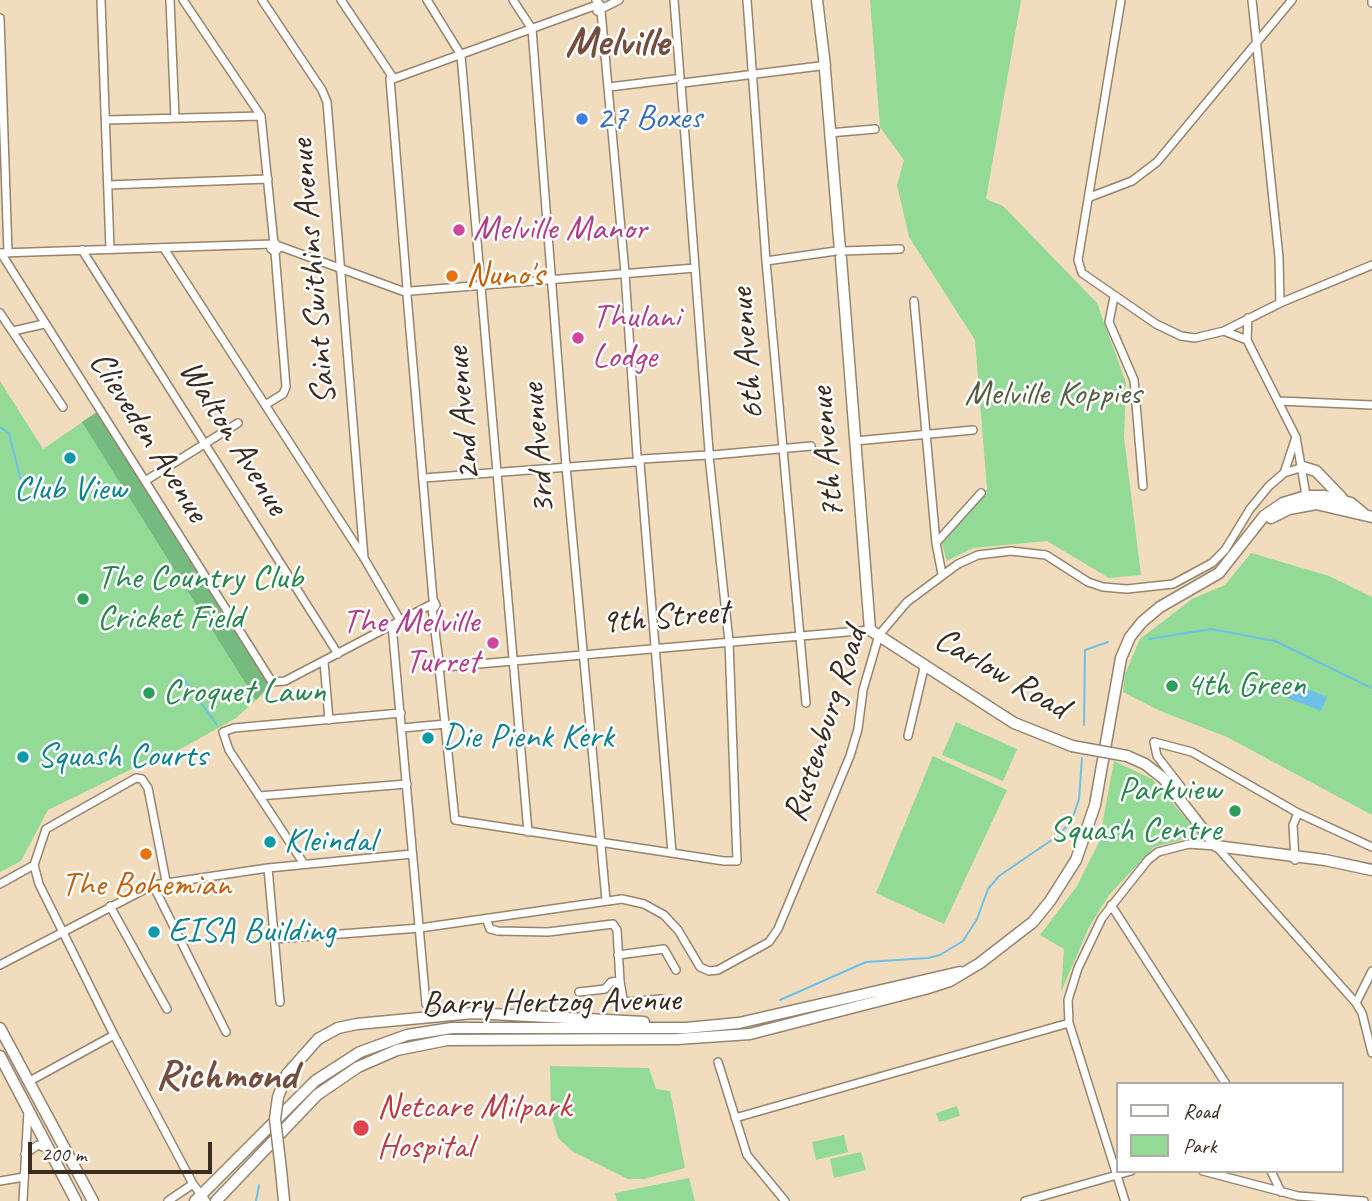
<!DOCTYPE html>
<style>
body{margin:0}
#map{position:relative;width:1372px;height:1201px;overflow:hidden;background:#f1ddbd;font-family:Caveat,sans-serif}
canvas{display:block}
.legend{position:absolute;left:1116px;top:1082px;width:228px;height:91px;box-sizing:border-box;background:#fff;border:2px solid #b1aaa5;margin:0;padding:9px 12px;list-style:none;font-size:21px;color:#3b2a1e}
.legend li{display:flex;align-items:center;gap:14px;height:35px}
.legend b{width:35px;border:2px solid #b1aaa5}
.scale{position:absolute;left:28px;top:1142px;width:184px;height:32px;box-sizing:border-box;border:4px solid #3b2a1e;border-top:0;padding-left:9px;font-size:21px;line-height:24px;white-space:nowrap;color:#3b2a1e;-webkit-text-stroke:5px #fff;paint-order:stroke}
</style>
<div id="map">
<canvas width="1372" height="1201"></canvas>
<ul class="legend">
<li><b style="height:9px;background:#fff"></b>Road</li>
<li><b style="height:19px;background:#92da95"></b>Park</li>
</ul>
<div class="scale">200 m</div>
</div>
<script>
const g = document.querySelector('canvas').getContext('2d');
g.lineJoin = 'round';
function fill(path, color) {
  g.fillStyle = color;
  g.fill(path, 'evenodd');
}
function toPath(rows) {
  const path = new Path2D();
  for (const r of rows) {
    path.moveTo(r[0], r[1]);
    for (let i = 2; i < r.length; i += 2) path.lineTo(r[i], r[i + 1]);
  }
  return path;
}
function stroke(path, color, width, dash) {
  g.strokeStyle = color;
  g.lineWidth = width;
  g.lineCap = dash ? 'butt' : 'round';
  g.setLineDash(dash || []);
  g.stroke(path);
}
function label(font, color, halo, rows, align = 'center') {
  g.font = font + ' Caveat,sans-serif';
  g.lineWidth = 5;
  g.setLineDash([]);
  g.textBaseline = 'middle';
  g.strokeStyle = halo;
  g.fillStyle = color;
  for (const [text, x, y, turn = 0] of rows) {
    g.save();
    g.translate(x, y);
    g.rotate((+turn || 0) * Math.PI / 180);
    g.textAlign = isNaN(turn) ? turn : align;
    if (halo) g.strokeText(text, 0, 0);
    g.fillText(text, 0, 0);
    g.restore();
  }
}
fill(toPath([
 [870,0,1021,0,986,199,1003,206,1097,303,1126,383,1124,437,1141,575,1109,578,1047,541,973,548,947,561,946,558,942,544,987,489,975,340,909,237,897,185,904,160,880,127],
 [0,381,43,449,100,410,275,683,236,718,150,766,142,764,48,810,21,861,0,872],
 [1251,553,1329,576,1372,597,1372,815,1227,737,1160,711,1123,692,1125,674,1140,639,1192,599,1225,585],
 [956,722,1017,749,1003,781,942,755],
 [933,756,1007,790,944,924,876,893],
 [1114,761,1152,779,1200,835,1154,847,1109,895,1089,927,1061,992,1064,949,1040,935,1077,886,1099,842],
 [550,1066,649,1068,656,1089,670,1091,685,1168,644,1179,628,1179,572,1151,558,1138,551,1114],
 [957,1106,960,1116,939,1122,936,1113],
 [844,1135,848,1152,816,1160,812,1142],
 [861,1152,866,1170,834,1178,830,1159],
 [689,1178,695,1201,617,1201,615,1193]
]), '#92da95');
fill(toPath([
 [100,410,272,682,256,700,82,422]
]), '#75ba7e');
fill(toPath([
 [1290,682,1327,697,1321,711,1285,697]
]), '#6ec0e9');
stroke(toPath([
 [0,427,9,433,23,489],
 [1149,639,1211,629,1275,641,1372,688],
 [180,674,217,725],
 [1084,725,1085,650,1108,642],
 [780,1000,866,962,928,958,940,955,963,941,977,919,988,889,999,876,1059,835,1072,820,1079,799,1082,758],
 [256,1201,259,1185]
]), '#6ec0e9', 2);
const street = toPath([
 [101,0,110,249],
 [170,0,175,118],
 [183,0,261,116,274,244],
 [262,0,322,90,327,102,364,558],
 [341,0,392,76],
 [427,0,461,55,528,832],
 [513,0,532,29,566,466,606,900],
 [596,0,603,8,597,11],
 [674,0,680,77],
 [747,0,766,261,806,703],
 [1121,0,1078,260,1082,273,1156,324,1181,336,1195,338,1224,331,1280,303,1372,265],
 [1252,0,1279,257,1280,303],
 [1372,0,1372,3],
 [603,8,619,0],
 [601,11,625,273,637,456],
 [0,18,8,253],
 [390,79,407,288],
 [393,79,594,6],
 [683,83,820,66],
 [681,84,709,451],
 [609,87,675,79],
 [106,120,261,116],
 [829,133,875,129],
 [108,185,268,179],
 [1090,197,1132,181,1157,162,1292,0],
 [279,246,405,292],
 [82,250,338,654],
 [165,250,364,558,400,620],
 [842,251,900,249],
 [1,253,272,682,285,681,432,604],
 [1,253,273,244],
 [766,261,836,251],
 [411,291,695,268],
 [407,295,433,599,436,605,434,608,433,603],
 [1114,297,1109,322,1134,380,1143,486],
 [914,301,936,543,942,574],
 [0,313,63,407],
 [1248,318,1247,340,1296,437,1307,501],
 [13,331,44,324],
 [1224,331,1247,340],
 [1279,401,1372,405],
 [265,405,283,394,286,387,275,252,271,249,275,243,279,248,275,252],
 [855,441,973,430],
 [713,455,811,446],
 [642,459,708,455],
 [640,463,672,853],
 [1284,473,1296,437],
 [424,478,635,462],
 [145,481,238,423],
 [936,543,981,493],
 [432,608,439,662],
 [392,625,426,1004],
 [324,662,329,720],
 [439,667,455,820,724,861,737,861,729,641,709,456],
 [444,667,870,630],
 [402,728,446,724],
 [908,736,925,664],
 [1181,787,1157,756,1154,742,1192,752,1298,813,1372,847],
 [259,796,407,784],
 [1295,860,1293,825,1298,813],
 [304,864,229,750,223,732,234,728,401,713],
 [34,865,39,884,114,1035,193,1184,206,1201],
 [268,868,280,1002],
 [0,884,34,865,46,829,136,778,142,779,148,788,166,881],
 [153,885,226,1032],
 [1111,905,1226,1084],
 [110,906,167,1009],
 [487,921,490,929,498,931,548,932,613,924,617,930,620,981,611,982,605,989,579,992],
 [275,939,420,928,622,899,644,904,664,915,678,930,700,967,709,971,718,970,769,942,778,929,850,756,858,729,863,690,879,635,907,602,958,564,978,555,1011,551,1046,555,1088,582,1103,587,1127,589,1173,584,1212,563,1225,550,1250,509,1269,486,1284,473,1303,467],
 [618,955,664,949,676,970],
 [0,965,153,885,268,868,412,854],
 [620,981,623,999,627,1002,661,999],
 [1356,1003,1372,971],
 [718,1062,747,1155,785,1201],
 [28,1082,114,1035],
 [735,1118,1069,1023],
 [25,1154,38,1145,48,1149],
 [1203,1171,1298,1196,1364,1201],
 [1271,1171,1281,1192],
 [0,1181,24,1177],
 [23,1201,28,1111],
 [168,1201,193,1184],
 [1025,1201,1131,1171],
 [1125,1201,1069,1023,1068,1000,1078,968,1102,918,1148,860,1158,852,1189,844,1216,846,1356,1003,1362,1013,1372,1053]
]);
const secondary = toPath([
 [817,0,825,66],
 [825,70,840,250],
 [841,258,870,630,1014,723,1072,746],
 [1303,467,1316,471,1342,498],
 [1271,518,1289,509,1316,504,1372,517],
 [1127,756,1145,764,1163,778,1216,846,1325,860,1372,870],
 [0,1028,93,1201],
 [0,1056,76,1201],
 [287,1074,318,1039,338,1028,357,1024,473,1013,644,1022],
 [281,1170,284,1201],
 [195,1201,315,1081,360,1052,407,1035,452,1028,686,1028,739,1023,960,972],
 [216,1201,317,1095,358,1067,397,1050,447,1040,677,1039,750,1034,925,989,950,981,980,963,1033,922,1050,901,1076,860,1095,805,1121,658,1130,637,1142,622,1160,607,1219,573,1264,516,1283,503,1306,496,1325,496,1351,503,1363,513]
]);
stroke(street, '#96846e', 10);
stroke(secondary, '#96846e', 13);
stroke(street, '#fff', 7);
stroke(secondary, '#fff', 10);
const secondaryBridge = toPath([
 [1072,746,1127,756],
 [281,1170,275,1119,278,1097,287,1074]
]);
stroke(secondaryBridge, '#96846e', 13, []);
stroke(secondaryBridge, '#fff', 10);
for (const [x, y, r, color] of [
 [582,119,7,"#3f7fe0"],
 [459,230,7,"#d1479c"],
 [452,276,7,"#e8710a"],
 [578,338,7,"#d1479c"],
 [70,458,7,"#0f9aa8"],
 [83,599,7,"#2e9e5b"],
 [493,643,7,"#d1479c"],
 [1172,686,7,"#2e9e5b"],
 [149,693,7,"#2e9e5b"],
 [428,738,7,"#0f9aa8"],
 [23,757,7,"#0f9aa8"],
 [1235,811,7,"#2e9e5b"],
 [270,842,7,"#0f9aa8"],
 [146,854,7,"#e8710a"],
 [154,932,7,"#0f9aa8"],
 [361,1128,9,"#e0444e"]
]) {
  const dot = new Path2D();
  dot.arc(x, y, r, 0, 2 * Math.PI);
  g.fillStyle = color;
  g.fill(dot);
  stroke(dot, '#fff', 2.5);
}
label('35px', '#366cbe', '#fff', [
 ["27 Boxes",596,119]
], 'left');
label('35px', '#b23c85', '#fff', [
 ["Melville Manor",473,230],
 ["Thulani",592,318],
 ["Lodge",592,358],
 ["The Melville",479,623,"right"],
 ["Turret",479,663,"right"]
], 'left');
label('35px', '#3b2a1e', '#fff', [
 ["Saint Swithins Avenue",314,272,-95],
 ["6th Avenue",748,354,-95],
 ["2nd Avenue",464,414,-95],
 ["Clieveden Avenue",148,437,58],
 ["Walton Avenue",233,438,58],
 ["3rd Avenue",539,449,-95],
 ["7th Avenue",828,453,-95],
 ["9th Street",665,618,-5],
 ["Carlow Road",1001,674,30],
 ["Rustenburg Road",826,725,-72],
 ["Barry Hertzog Avenue",551,1003,-1]
]);
label('35px', '#c56008', '#fff', [
 ["Nuno's",466,276],
 ["The Bohemian",146,886,"center"]
], 'left');
label('35px', '#555f42', '#fff', [
 ["Melville Koppies",1053,395]
]);
label('35px', '#0d838f', '#fff', [
 ["Club View",70,490,"center"],
 ["Die Pienk Kerk",442,738],
 ["Squash Courts",37,757],
 ["Kleindal",284,842],
 ["EISA Building",168,932]
], 'left');
label('35px', '#27864d', '#fff', [
 ["The Country Club",97,579],
 ["Cricket Field",97,619],
 ["4th Green",1186,686],
 ["Croquet Lawn",163,693],
 ["Parkview",1221,791,"right"],
 ["Squash Centre",1221,831,"right"]
], 'left');
label('35px', '#be3a42', '#fff', [
 ["Netcare Milpark",377,1108],
 ["Hospital",377,1148]
], 'left');
label('bold 42px', '#754d3d', '#fff', [
 ["Melville",617,44],
 ["Richmond",226,1077]
]);
</script>
